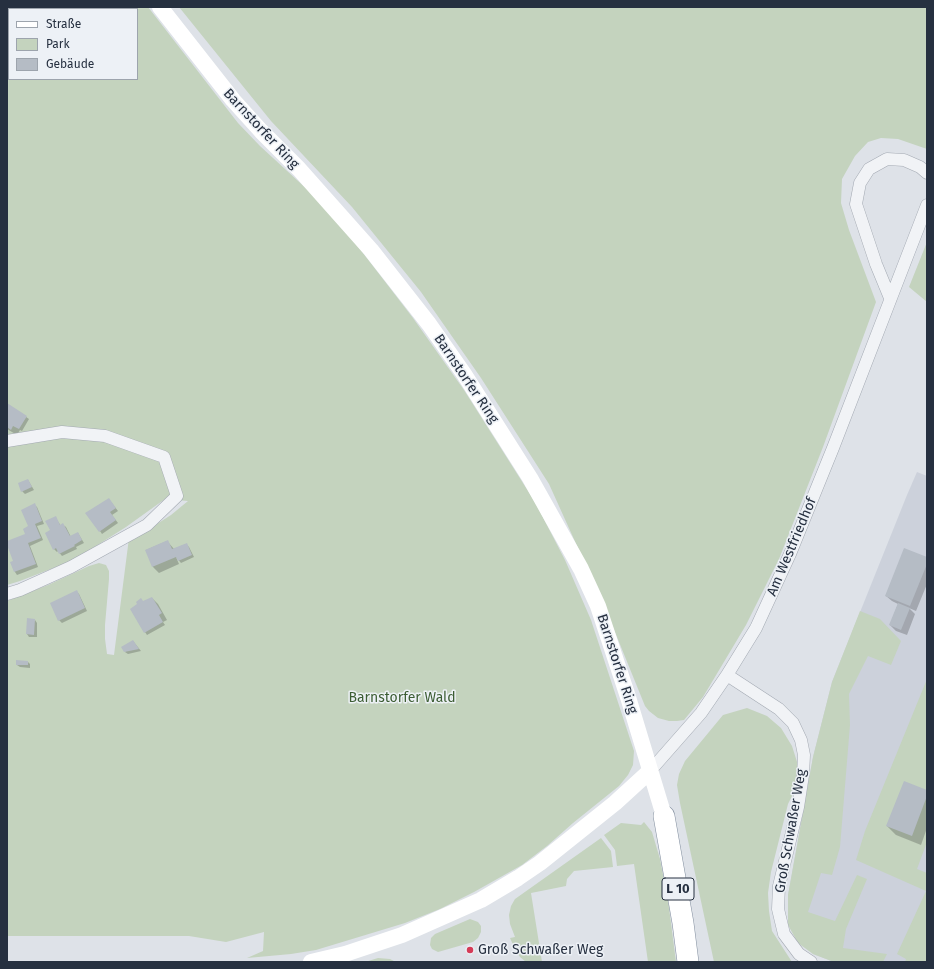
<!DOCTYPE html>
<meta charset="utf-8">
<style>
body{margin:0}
#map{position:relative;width:934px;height:969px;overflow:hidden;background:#dee2e8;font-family:"Fira Sans",sans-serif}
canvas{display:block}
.frame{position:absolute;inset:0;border:8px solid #263040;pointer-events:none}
.legend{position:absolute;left:8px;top:8px;width:130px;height:72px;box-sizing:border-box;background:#edf1f6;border:1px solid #9da4ad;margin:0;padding:5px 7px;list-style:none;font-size:12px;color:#263040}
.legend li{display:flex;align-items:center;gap:8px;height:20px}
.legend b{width:20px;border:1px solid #9da4ad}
</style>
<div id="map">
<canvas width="934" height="969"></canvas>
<div class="frame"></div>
<ul class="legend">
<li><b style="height:5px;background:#fff"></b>Straße</li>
<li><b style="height:11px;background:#c4d3be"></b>Park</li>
<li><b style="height:11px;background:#b5bcc5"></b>Gebäude</li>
</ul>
</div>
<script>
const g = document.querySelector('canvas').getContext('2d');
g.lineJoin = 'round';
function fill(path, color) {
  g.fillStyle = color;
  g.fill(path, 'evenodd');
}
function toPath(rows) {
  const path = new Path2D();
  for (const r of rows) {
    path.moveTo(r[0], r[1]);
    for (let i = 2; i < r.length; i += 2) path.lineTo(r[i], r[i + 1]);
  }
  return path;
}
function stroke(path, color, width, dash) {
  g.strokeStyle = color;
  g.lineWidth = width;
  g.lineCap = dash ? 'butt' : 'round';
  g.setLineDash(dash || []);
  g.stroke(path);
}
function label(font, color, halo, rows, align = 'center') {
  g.font = font + ' "Fira Sans",sans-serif';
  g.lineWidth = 3;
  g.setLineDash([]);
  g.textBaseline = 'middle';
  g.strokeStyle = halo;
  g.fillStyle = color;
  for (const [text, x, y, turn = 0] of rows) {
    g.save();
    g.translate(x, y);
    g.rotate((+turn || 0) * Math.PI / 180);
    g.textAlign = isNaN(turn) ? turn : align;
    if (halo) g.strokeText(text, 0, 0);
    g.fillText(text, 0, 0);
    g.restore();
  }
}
fill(toPath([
 [917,472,927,476,927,962,834,962,813,954,788,895,813,757,832,682,907,495]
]), '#ccd1db');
fill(toPath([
 [7,7,148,7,238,123,260,146,310,192,353,240,413,318,464,390,535,502,565,560,591,620,634,751,633,765,628,775,619,786,573,823,547,846,522,865,474,892,440,909,405,923,316,950,291,954,247,958,263,951,264,932,226,942,189,936,7,936,7,601,48,585,89,566,99,563,106,565,109,571,109,579,105,625,105,639,107,654,114,655,129,538,149,529,171,515,188,501,165,499,126,527,74,560,20,581,7,585],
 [9,9,137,9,137,79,9,79],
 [179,7,927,7,927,149,898,139,881,138,868,142,855,156,842,179,841,203,849,230,876,302,823,447,779,559,746,625,703,697,684,720,677,721,669,721,658,718,649,711,645,706,606,610,549,484,481,378,421,292,352,207,271,121],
 [927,242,927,302,909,287],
 [860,611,880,619,901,641,891,665,868,656,849,694,850,725,840,847,832,875,821,873,808,912,835,921,857,875,867,879,846,929,843,948,887,954,883,962,834,962,813,954,798,943,788,925,788,895,813,757,832,682],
 [927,679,927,842,917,869,927,873,927,962,905,962,906,959,897,954,926,891,856,860,865,831],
 [747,708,767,716,781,728,792,746,798,765,796,788,788,804,771,872,768,893,769,911,772,931,792,962,714,962,680,803,677,785,679,774,685,761,723,715],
 [644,822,652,832,660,859,668,900,676,962,648,962,634,864,617,866,615,850,604,835,621,823,641,825],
 [601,838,611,851,613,867,574,871,567,879,566,886,531,893,542,962,526,962,520,957,515,949,510,938,515,937,510,924,509,915,511,906,515,899],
 [470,919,478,922,481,926,481,932,478,938,473,942,438,952,432,949,430,945,431,938,435,934],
 [378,958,390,959,396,962,365,962]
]), '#c4d3be');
fill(toPath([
 [7,404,29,419,22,431,20,430,17,435,7,429],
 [28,480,34,490,25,494,22,491],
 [111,502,118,511,112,515,118,523,102,534,100,531],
 [34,505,37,507,44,524,37,526,43,540,30,546,38,567,17,575,15,572,11,563,14,561,30,527],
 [55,517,61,526,63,525,66,527,71,537,78,533,84,543,76,547,77,549,62,556,58,551,57,552,54,549,51,530],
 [167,541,174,549,186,544,189,547,194,557,181,563,176,557,179,564,159,573,153,567,146,550],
 [927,558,927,584,916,611,909,608,915,614,907,635,896,631,890,625,898,604,892,601,886,596],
 [77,592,79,594,87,611,62,623,59,620],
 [152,598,158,604,167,620,163,622,165,625,147,635,145,632],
 [35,620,37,623,37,637,29,637,27,634],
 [7,635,8,637,8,646,7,646],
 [133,641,141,651,128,654,125,652],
 [28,662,30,664,30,668,20,667,17,665],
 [927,791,927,828,921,845,896,835,887,826]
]), '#0003');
fill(toPath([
 [7,403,27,416,19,429,13,426,11,430,7,427],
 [28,479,32,487,21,492,18,483],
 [109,498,116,508,110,512,116,520,99,532,85,513],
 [35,503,42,521,35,524,41,538,28,543,36,564,14,572,10,562,13,561,7,545,7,541,25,534,23,529,28,526,21,510],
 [56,516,60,525,63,523,70,536,78,532,82,540,74,545,75,546,59,554,56,548,53,550,45,533,50,530,45,521],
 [168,540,172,549,187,543,192,555,178,561,176,557,152,567,145,550],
 [904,548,927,557,927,564,910,606,885,596],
 [77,590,85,608,58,621,50,603],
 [152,597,162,613,159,615,163,622,144,633,130,609,137,604,136,602,141,598,143,601],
 [898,603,910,608,901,630,889,625],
 [27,618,35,619,34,635,26,634],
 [133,640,139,649,124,652,121,647],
 [16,660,28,661,28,665,16,665],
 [904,781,927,790,927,796,912,836,886,826]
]), '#b5bcc5');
const street = toPath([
 [890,298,876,264,856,204,860,183,869,169,887,159,904,160,920,167,927,173],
 [7,441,62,432,105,436,164,457,177,496,147,525,71,567,20,590,7,594],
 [727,675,779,709,793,723,801,740,804,755,803,775,798,807,779,886,778,909,784,934,799,954,811,962],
 [650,771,701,713,727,675,756,628,790,554,833,448,927,205]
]);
const highway = toPath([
 [664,816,683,923,688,962]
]);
stroke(street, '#a3a9b2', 13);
stroke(highway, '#8490a0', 22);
stroke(street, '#f1f3f6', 12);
stroke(toPath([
 [160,7,233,100,261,131,299,169,371,250,429,324,464,374,530,478,581,569,598,606,628,697,664,816],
 [311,962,345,954,402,935,481,900,518,878,540,863,615,803,650,771]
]), '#fff', 16);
stroke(highway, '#fff', 21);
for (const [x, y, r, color] of [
 [470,950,4,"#d53b57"]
]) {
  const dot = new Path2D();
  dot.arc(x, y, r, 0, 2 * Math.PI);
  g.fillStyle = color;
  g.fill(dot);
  stroke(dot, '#edf1f6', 1.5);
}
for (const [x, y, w] of [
 [678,889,32]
]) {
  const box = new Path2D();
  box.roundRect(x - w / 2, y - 11, w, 22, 3);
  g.fillStyle = '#edf1f6';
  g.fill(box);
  stroke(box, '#263040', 1);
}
label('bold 13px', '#263040', null, [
 ["L 10",678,889]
]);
label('14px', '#263040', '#edf1f6', [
 ["Barnstorfer Ring",261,129,47],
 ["Barnstorfer Ring",466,379,56],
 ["Am Westfriedhof",792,547,-67],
 ["Barnstorfer Ring",617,664,72],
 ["Groß Schwaßer Weg",791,831,-80]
]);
label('14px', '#3c5d33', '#edf1f6', [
 ["Barnstorfer Wald",402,698]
]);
label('14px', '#263040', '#edf1f6', [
 ["Groß Schwaßer Weg",478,950]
], 'left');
</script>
